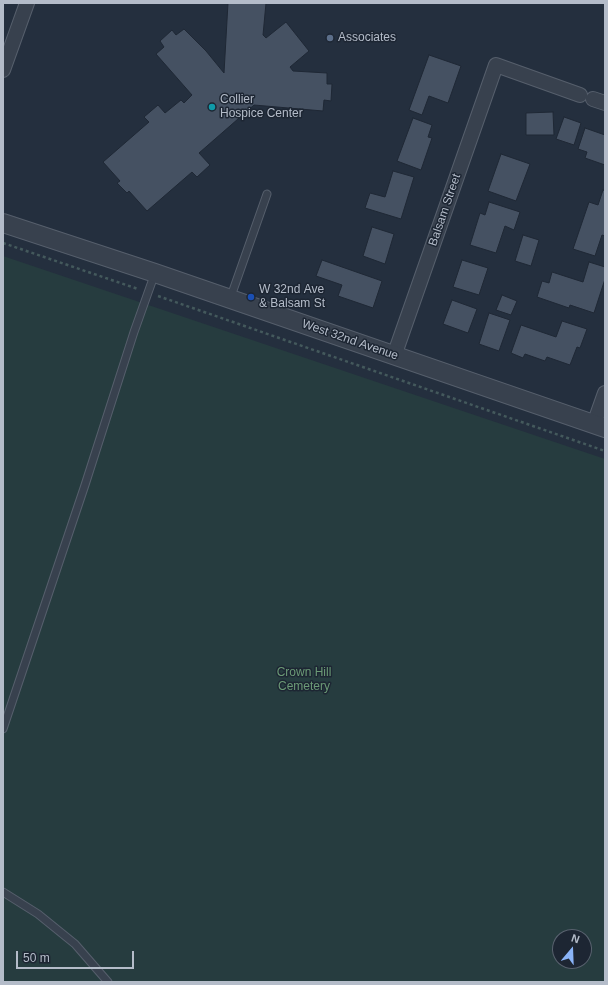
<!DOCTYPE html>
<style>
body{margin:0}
#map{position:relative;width:608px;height:985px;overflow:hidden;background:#242f3e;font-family:Helvetica,sans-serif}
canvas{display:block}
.frame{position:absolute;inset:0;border:4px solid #b4bcc9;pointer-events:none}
.north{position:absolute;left:552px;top:929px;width:40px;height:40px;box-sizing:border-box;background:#1d2633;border:1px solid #59626f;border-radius:50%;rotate:19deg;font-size:11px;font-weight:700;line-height:16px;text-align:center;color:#b4bcc9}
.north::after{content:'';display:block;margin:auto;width:14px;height:18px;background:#8ab4f8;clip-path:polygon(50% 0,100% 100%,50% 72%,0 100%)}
.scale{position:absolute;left:16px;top:951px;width:118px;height:18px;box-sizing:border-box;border:2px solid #b4bcc9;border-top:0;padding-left:5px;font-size:12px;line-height:14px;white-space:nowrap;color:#b4bcc9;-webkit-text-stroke:3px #1d2633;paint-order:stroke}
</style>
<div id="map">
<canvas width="608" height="985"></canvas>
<div class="frame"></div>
<div class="north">N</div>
<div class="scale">50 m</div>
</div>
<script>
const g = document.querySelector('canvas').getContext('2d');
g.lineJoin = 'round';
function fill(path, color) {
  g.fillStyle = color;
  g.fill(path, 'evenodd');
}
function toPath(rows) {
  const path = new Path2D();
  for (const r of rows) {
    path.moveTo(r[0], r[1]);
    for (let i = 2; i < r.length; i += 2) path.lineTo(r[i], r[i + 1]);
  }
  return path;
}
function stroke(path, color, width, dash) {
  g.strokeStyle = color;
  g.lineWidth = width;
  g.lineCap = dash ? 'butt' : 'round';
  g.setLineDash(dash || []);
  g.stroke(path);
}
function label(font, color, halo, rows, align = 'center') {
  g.font = font + ' Helvetica,sans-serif';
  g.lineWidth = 3;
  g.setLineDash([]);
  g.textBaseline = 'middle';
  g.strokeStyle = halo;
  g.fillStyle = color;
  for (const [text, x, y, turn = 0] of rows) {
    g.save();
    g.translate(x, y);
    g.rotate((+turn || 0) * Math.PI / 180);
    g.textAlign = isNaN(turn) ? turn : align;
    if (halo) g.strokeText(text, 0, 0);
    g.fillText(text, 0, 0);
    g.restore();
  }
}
fill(toPath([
 [3,256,605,459,605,982,3,982],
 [560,937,584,937,584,961,560,961]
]), '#263c3f');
const building = toPath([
 [228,3,266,3,263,35,266,38,286,22,309,51,290,67,293,71,327,73,327,84,332,84,331,101,324,100,323,111,254,105,199,153,210,165,197,177,192,172,147,211,129,191,127,193,117,183,120,181,103,162,149,122,144,117,158,105,165,113,181,100,184,103,192,95,156,54,164,47,160,41,172,30,176,35,184,29,206,51,224,73,228,3],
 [429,55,461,66,448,103,429,96,422,115,409,110,429,55],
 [553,112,554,135,526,135,526,113,553,112],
 [564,117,581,123,574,145,556,139,564,117],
 [413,118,432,125,428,137,432,138,421,170,397,161,413,118],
 [585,128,605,135,605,165,585,158,587,152,578,149,585,128],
 [501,154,530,164,516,201,488,191,501,154],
 [393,171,414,177,401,219,365,208,370,193,385,197,393,171],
 [603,190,605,191,605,236,602,235,595,256,573,249,589,202,598,205,603,190],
 [489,202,520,212,514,230,505,226,496,253,470,245,480,213,485,215,489,202],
 [372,227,394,234,385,264,363,256,372,227],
 [523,235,539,240,531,266,515,261,523,235],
 [322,260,382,281,373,308,338,296,342,285,316,276,322,260],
 [462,260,488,268,479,295,453,287,462,260],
 [589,262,605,267,605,279,594,313,570,305,569,308,537,297,542,281,549,283,552,272,583,282,589,262],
 [502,295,517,301,511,315,496,310,502,295],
 [452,300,477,309,468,333,443,324,452,300],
 [489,313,510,320,499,351,479,344,489,313],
 [562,321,587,329,580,348,577,347,570,365,547,357,545,361,525,354,523,358,511,353,521,325,556,337,562,321]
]);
fill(building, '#455162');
stroke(building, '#1f2835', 1);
const service = toPath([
 [230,299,267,194],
 [3,729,85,485,134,332,155,273],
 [3,892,38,914,75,944,108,982]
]);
const minor = toPath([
 [3,70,27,3],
 [593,99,605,103],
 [394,356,496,65,580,95],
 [594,424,605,393]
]);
const tertiary = toPath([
 [3,223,155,273,605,428]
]);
stroke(service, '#565f6c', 9);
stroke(minor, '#565f6c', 16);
stroke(tertiary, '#565f6c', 20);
stroke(toPath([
 [3,243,138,289],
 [158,296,605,451]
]), '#44595c', 2.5, [3, 3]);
stroke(service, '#38414e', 7);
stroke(minor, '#38414e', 14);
stroke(tertiary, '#38414e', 18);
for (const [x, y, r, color] of [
 [330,38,4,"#5c6f8a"],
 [212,107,4,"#0f9aa8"],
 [251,297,4,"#1a4fb4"]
]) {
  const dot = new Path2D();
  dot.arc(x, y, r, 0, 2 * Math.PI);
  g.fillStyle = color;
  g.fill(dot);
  stroke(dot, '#1d2633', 1.5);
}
label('12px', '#b4bcc9', '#1d2633', [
 ["Associates",338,38],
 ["Collier",220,100],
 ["Hospice Center",220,114],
 ["W 32nd Ave",259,290],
 ["& Balsam St",259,304]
], 'left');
label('12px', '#b4bcc9', '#1d2633', [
 ["Balsam Street",445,210,-71],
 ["West 32nd Avenue",350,340,19]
]);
label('12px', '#6b9a76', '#1d2633', [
 ["Crown Hill",304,673],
 ["Cemetery",304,687]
]);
</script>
